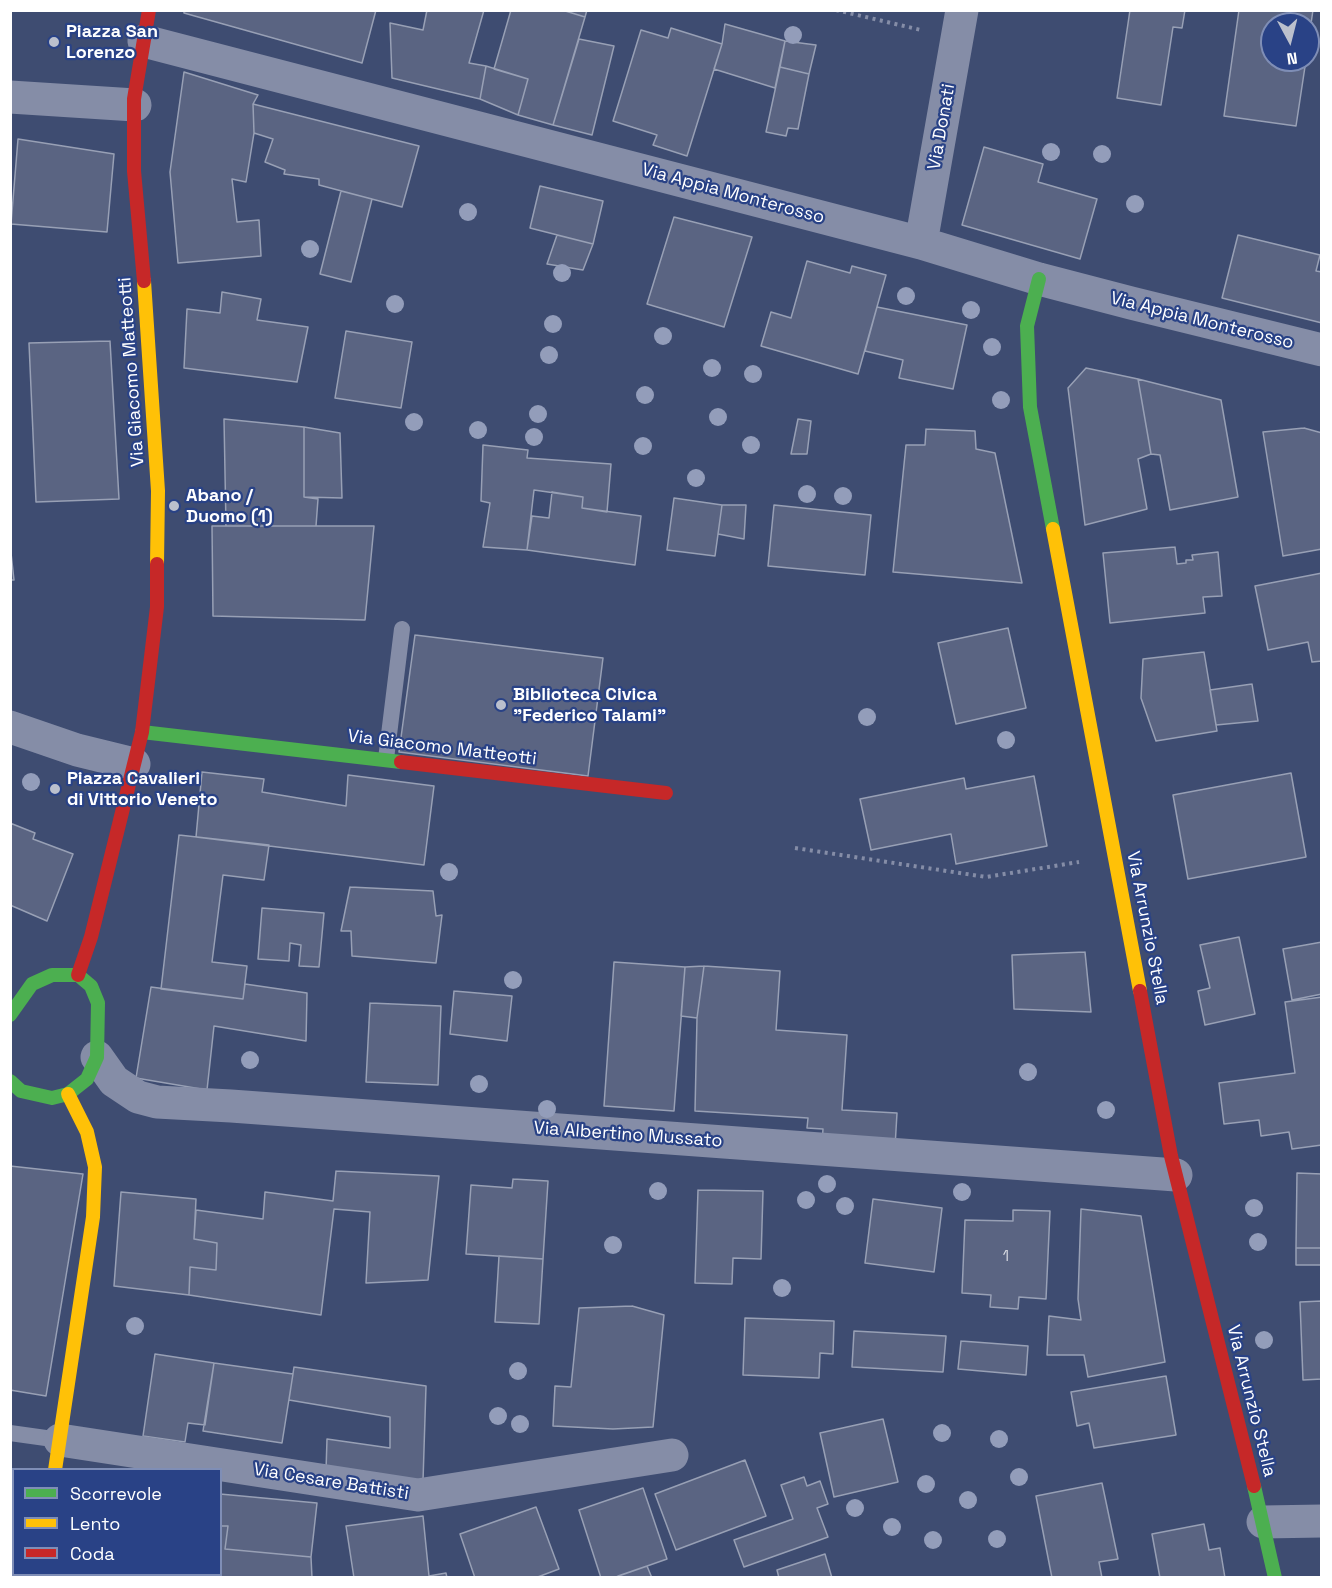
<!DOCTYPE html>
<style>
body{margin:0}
#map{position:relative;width:1332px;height:1588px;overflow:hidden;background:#3e4c71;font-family:"Space Grotesk",sans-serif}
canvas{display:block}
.frame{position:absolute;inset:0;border:12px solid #fff;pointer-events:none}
.legend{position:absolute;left:12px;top:1468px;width:210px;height:108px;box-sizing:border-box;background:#294286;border:2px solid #7f8eb6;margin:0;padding:8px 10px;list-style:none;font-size:18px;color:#fff}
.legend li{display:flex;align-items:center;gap:12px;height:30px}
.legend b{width:30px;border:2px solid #7f8eb6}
.north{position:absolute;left:1260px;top:12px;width:60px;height:60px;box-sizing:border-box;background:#294286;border:2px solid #7f8eb6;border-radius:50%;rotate:173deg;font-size:16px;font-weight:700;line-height:24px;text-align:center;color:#fff}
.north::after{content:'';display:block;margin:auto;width:21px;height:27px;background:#bbc0cd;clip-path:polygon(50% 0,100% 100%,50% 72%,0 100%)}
</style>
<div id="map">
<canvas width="1332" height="1588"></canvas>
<div class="frame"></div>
<ul class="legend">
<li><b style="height:8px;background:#4caf50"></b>Scorrevole</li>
<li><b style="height:8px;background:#ffc107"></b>Lento</li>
<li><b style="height:8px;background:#c62828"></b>Coda</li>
</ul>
<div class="north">N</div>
</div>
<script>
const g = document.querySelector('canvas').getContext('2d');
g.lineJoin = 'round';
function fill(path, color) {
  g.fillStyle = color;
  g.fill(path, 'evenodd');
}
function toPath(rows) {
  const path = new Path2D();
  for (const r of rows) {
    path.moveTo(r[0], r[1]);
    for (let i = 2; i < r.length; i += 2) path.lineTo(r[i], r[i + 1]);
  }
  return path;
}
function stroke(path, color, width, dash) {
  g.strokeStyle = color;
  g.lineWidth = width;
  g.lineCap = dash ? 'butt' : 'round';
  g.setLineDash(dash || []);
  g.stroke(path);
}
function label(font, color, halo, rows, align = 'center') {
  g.font = font + ' "Space Grotesk",sans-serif';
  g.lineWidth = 4.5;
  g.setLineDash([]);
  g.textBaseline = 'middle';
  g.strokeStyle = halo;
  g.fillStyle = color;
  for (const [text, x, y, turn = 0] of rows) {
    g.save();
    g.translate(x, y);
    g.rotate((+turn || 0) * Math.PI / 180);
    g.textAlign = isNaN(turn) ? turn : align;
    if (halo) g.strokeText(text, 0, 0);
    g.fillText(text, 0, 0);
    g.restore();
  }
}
const building = toPath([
 [184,10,376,10,362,63,184,13,184,10],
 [427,10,484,10,469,63,486,66,480,99,392,78,390,23,423,30,427,10],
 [511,10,562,10,585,17,553,125,518,115,528,79,494,69,511,10],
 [562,10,587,10,585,17,562,10],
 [1130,10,1185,10,1182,28,1173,27,1161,105,1117,98,1130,10],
 [1239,10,1313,10,1308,44,1308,24,1272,24,1272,60,1306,60,1296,126,1224,116,1239,10],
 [725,24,785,41,775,88,714,69,722,44,725,24],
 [671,28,722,44,687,156,653,145,657,135,613,121,641,30,668,38,671,28],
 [579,39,614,46,592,135,553,125,579,39],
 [785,41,816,45,809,74,780,67,785,41],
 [486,66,528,79,518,115,480,99,486,66],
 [780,67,809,74,798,129,788,128,786,136,766,132,780,67],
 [184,72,258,95,253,104,254,133,246,182,232,179,237,222,259,220,261,256,178,263,170,172,184,72],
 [253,104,419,146,402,207,319,185,319,179,284,174,285,170,265,162,273,139,254,133,253,104],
 [18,139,114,154,107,232,11,224,18,139],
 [984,147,1043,164,1038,182,1097,199,1080,259,962,225,984,147],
 [540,186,603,201,593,244,530,228,540,186],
 [341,191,372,199,351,282,320,274,341,191],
 [674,217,752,237,724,327,647,304,674,217],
 [557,235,593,244,583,270,547,264,557,235],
 [1238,235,1320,255,1316,271,1322,272,1322,323,1222,298,1238,235],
 [807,261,850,273,852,266,886,275,858,374,761,346,771,312,791,318,807,261],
 [222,292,261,299,257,320,308,327,297,382,184,368,187,309,220,313,222,292],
 [877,307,967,325,953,389,899,378,903,360,865,351,877,307],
 [346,331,412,342,401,408,335,398,346,331],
 [110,341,119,499,36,502,29,343,110,341],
 [1086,368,1138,379,1151,454,1138,459,1147,509,1085,525,1068,388,1086,368],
 [1138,379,1221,400,1238,497,1170,510,1160,455,1151,454,1138,379],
 [224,419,304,427,304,497,318,499,316,526,226,526,224,419],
 [798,419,811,421,807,454,791,454,798,419],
 [304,427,340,433,342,498,304,497,304,427],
 [1304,428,1322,433,1322,549,1283,556,1263,432,1304,428],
 [926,429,975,431,976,449,995,453,1022,583,893,572,906,445,925,445,926,429],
 [483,445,528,450,527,458,611,464,607,512,582,508,583,497,534,490,527,550,483,547,490,503,481,501,483,445],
 [552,492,583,497,582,508,641,516,635,565,527,550,532,516,549,518,552,492],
 [674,498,722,505,715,556,667,550,674,498],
 [722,505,746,505,744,539,718,534,722,505],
 [774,505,871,515,865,575,768,566,774,505],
 [212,526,374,526,365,620,213,616,212,526],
 [10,544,14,580,10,580,10,544],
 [1175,547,1177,564,1186,563,1186,560,1193,560,1192,555,1218,552,1222,596,1203,597,1205,613,1110,623,1103,553,1175,547],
 [1322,573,1322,661,1312,662,1308,642,1268,650,1255,586,1322,573],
 [1008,628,1026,708,956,724,938,643,1008,628],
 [415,635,603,658,588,776,399,752,415,635],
 [1204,652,1217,731,1156,741,1141,698,1143,659,1204,652],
 [1252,684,1258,721,1216,725,1210,690,1252,684],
 [202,772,264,779,262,792,346,806,348,775,434,786,424,865,196,837,202,772],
 [1291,773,1306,857,1188,879,1173,795,1291,773],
 [1034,776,1047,846,956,864,951,834,871,850,860,799,964,778,966,789,1034,776],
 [10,823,35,833,33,839,73,854,47,921,10,905,10,823],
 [179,835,269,845,264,880,223,875,212,962,247,966,243,999,161,989,179,835],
 [350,887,433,891,436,916,442,915,436,963,352,956,351,931,341,931,350,887],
 [262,908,324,913,319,967,299,966,301,945,290,943,289,961,258,959,262,908],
 [1239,937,1255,1014,1205,1025,1198,991,1210,988,1200,945,1239,937],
 [1322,942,1322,994,1292,1000,1283,949,1322,942],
 [1085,952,1091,1012,1014,1009,1012,955,1085,952],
 [614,962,685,967,674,1111,604,1106,614,962],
 [704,966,780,971,776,1030,847,1035,842,1110,897,1113,895,1147,822,1143,823,1129,807,1128,808,1118,695,1111,697,1018,704,966],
 [704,966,697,1018,681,1016,685,967,704,966],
 [245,984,307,993,306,1041,214,1026,207,1090,136,1078,151,987,243,999,245,984],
 [454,991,512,996,507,1041,450,1034,454,991],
 [1322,997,1322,1145,1292,1149,1289,1132,1261,1136,1259,1120,1224,1124,1219,1083,1295,1073,1285,1002,1322,997],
 [370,1003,441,1006,438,1085,366,1082,370,1003],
 [10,1166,83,1174,46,1396,10,1390,10,1166],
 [336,1171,439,1176,428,1280,366,1283,370,1212,334,1209,321,1315,189,1295,190,1267,216,1270,217,1243,194,1239,196,1210,263,1219,265,1192,333,1201,336,1171],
 [1297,1173,1322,1174,1322,1248,1296,1248,1297,1173],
 [513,1179,548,1181,543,1259,466,1254,471,1185,512,1188,513,1179],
 [698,1190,763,1191,761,1259,733,1258,732,1284,695,1283,698,1190],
 [121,1192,196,1199,194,1239,217,1243,216,1270,190,1267,189,1295,114,1286,121,1192],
 [873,1199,942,1208,934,1272,865,1263,873,1199],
 [1081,1209,1141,1216,1165,1362,1088,1377,1084,1355,1047,1355,1049,1316,1081,1320,1078,1299,1081,1209],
 [1013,1210,1050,1211,1046,1299,1019,1297,1018,1309,990,1307,991,1295,962,1293,965,1220,1013,1221,1013,1210],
 [1296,1248,1322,1248,1322,1265,1296,1265,1296,1248],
 [499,1256,543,1259,539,1324,495,1322,499,1256],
 [1322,1301,1322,1379,1303,1380,1300,1302,1322,1301],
 [632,1306,664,1315,653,1427,613,1429,553,1426,555,1386,571,1387,579,1308,632,1306],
 [745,1318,834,1321,833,1354,820,1353,819,1378,743,1375,745,1318],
 [854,1331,946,1336,943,1372,852,1367,854,1331],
 [961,1341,1028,1346,1026,1375,958,1369,961,1341],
 [155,1354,214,1363,205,1425,188,1423,185,1442,143,1436,155,1354],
 [214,1363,293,1374,282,1443,203,1431,214,1363],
 [294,1367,426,1386,423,1481,326,1471,327,1439,390,1448,390,1417,289,1400,294,1367],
 [1166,1376,1176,1435,1094,1448,1089,1423,1077,1426,1071,1392,1166,1376],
 [883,1419,898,1482,834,1497,820,1433,883,1419],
 [745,1460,766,1516,676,1550,655,1494,745,1460],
 [804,1477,807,1486,820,1481,828,1504,817,1508,828,1537,744,1567,734,1540,793,1519,781,1485,804,1477],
 [1102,1483,1118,1559,1099,1562,1102,1578,1052,1578,1036,1496,1102,1483],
 [643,1488,667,1559,613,1578,601,1578,579,1510,643,1488],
 [220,1494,317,1503,311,1557,225,1549,228,1526,220,1526,220,1494],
 [536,1507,559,1569,535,1578,475,1578,460,1534,536,1507],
 [423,1516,429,1576,446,1573,447,1578,354,1578,346,1526,423,1516],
 [1204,1524,1209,1550,1220,1548,1225,1578,1160,1578,1152,1534,1204,1524],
 [220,1526,228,1526,225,1549,311,1557,312,1578,162,1578,161,1574,220,1574,220,1526],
 [825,1554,832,1578,779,1578,777,1570,825,1554],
 [647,1566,652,1578,619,1578,618,1576,647,1566],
 [107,1574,161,1574,162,1578,108,1578,107,1574]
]);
fill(building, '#5a6482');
stroke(building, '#98a0b5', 1.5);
stroke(toPath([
 [836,10,921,30],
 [795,848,986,877,1079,862]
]), '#858da7', 4, [3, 4.5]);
stroke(toPath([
 [386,759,402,629],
 [10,1433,60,1440],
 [10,1500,14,1500]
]), '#858da7', 16);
stroke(toPath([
 [144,41,921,243,1039,279,1131,303,1322,350],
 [10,97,135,105],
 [921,243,962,10],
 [10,727,77,750,134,764],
 [97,1057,114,1081,138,1097,157,1102,231,1106,1176,1175],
 [60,1440,418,1495,672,1455],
 [1263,1522,1322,1521]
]), '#858da7', 33);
stroke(toPath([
 [1039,279,1027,326,1030,407,1053,529],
 [142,732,401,762],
 [10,1015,32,984,52,975,78,975,91,986,98,1003,97,1057,87,1079,68,1094,52,1098,21,1091,10,1081],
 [1254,1486,1275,1578]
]), '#4caf50', 14);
stroke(toPath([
 [144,281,158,491,157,564],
 [1053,529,1140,991],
 [55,1470,93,1217,95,1167,87,1132,68,1094]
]), '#ffc107', 14);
stroke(toPath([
 [144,281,134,171,134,99,149,10],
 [401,762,666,793],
 [78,975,91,937,142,732,157,607,157,564],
 [1140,991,1171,1156,1254,1486],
 [55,1574,55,1578]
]), '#c62828', 14);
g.fillStyle = '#939dba';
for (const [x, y] of [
 [793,35],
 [1051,152],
 [1102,154],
 [1135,204],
 [468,212],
 [310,249],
 [562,273],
 [906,296],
 [395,304],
 [971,310],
 [553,324],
 [663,336],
 [992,347],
 [549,355],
 [712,368],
 [753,374],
 [645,395],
 [1001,400],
 [538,414],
 [718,417],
 [414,422],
 [478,430],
 [534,437],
 [751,445],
 [643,446],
 [696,478],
 [807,494],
 [843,496],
 [867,717],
 [1006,740],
 [31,782],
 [449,872],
 [513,980],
 [250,1060],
 [1028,1072],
 [479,1084],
 [547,1109],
 [1106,1110],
 [827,1184],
 [658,1191],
 [962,1192],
 [806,1200],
 [845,1206],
 [1254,1208],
 [1258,1242],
 [613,1245],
 [782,1288],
 [135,1326],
 [1264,1340],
 [518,1371],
 [498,1416],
 [520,1424],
 [942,1433],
 [999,1439],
 [1019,1477],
 [926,1484],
 [968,1500],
 [855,1508],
 [892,1527],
 [997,1539],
 [933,1540]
]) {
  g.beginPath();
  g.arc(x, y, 9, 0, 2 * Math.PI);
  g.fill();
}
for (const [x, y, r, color] of [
 [54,42,6,"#bbc0cd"],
 [174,506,6,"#bbc0cd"],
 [501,705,6,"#bbc0cd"],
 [55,789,6,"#bbc0cd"]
]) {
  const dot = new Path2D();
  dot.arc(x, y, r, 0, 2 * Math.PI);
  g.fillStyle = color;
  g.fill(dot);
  stroke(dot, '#294286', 2);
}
label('15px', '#d6d8e0', null, [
 ["1",1006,1257]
]);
label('bold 18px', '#fff', '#294286', [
 ["Piazza San",66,32],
 ["Lorenzo",66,53],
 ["Abano /",186,496],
 ["Duomo (1)",186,517],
 ["Biblioteca Civica",513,695],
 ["\"Federico Talami\"",513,716],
 ["Piazza Cavalieri",67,779],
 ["di Vittorio Veneto",67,800]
], 'left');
label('18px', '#fff', '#294286', [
 ["Via Donati",942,127,-80],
 ["Via Appia Monterosso",733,194,15],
 ["Via Appia Monterosso",1202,321,14],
 ["Via Giacomo Matteotti",132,372,-94],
 ["Via Giacomo Matteotti",442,748,7],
 ["Via Arrunzio Stella",1147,928,79],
 ["Via Albertino Mussato",628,1135,4],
 ["Via Arrunzio Stella",1251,1401,76],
 ["Via Cesare Battisti",331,1482,9]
]);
</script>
